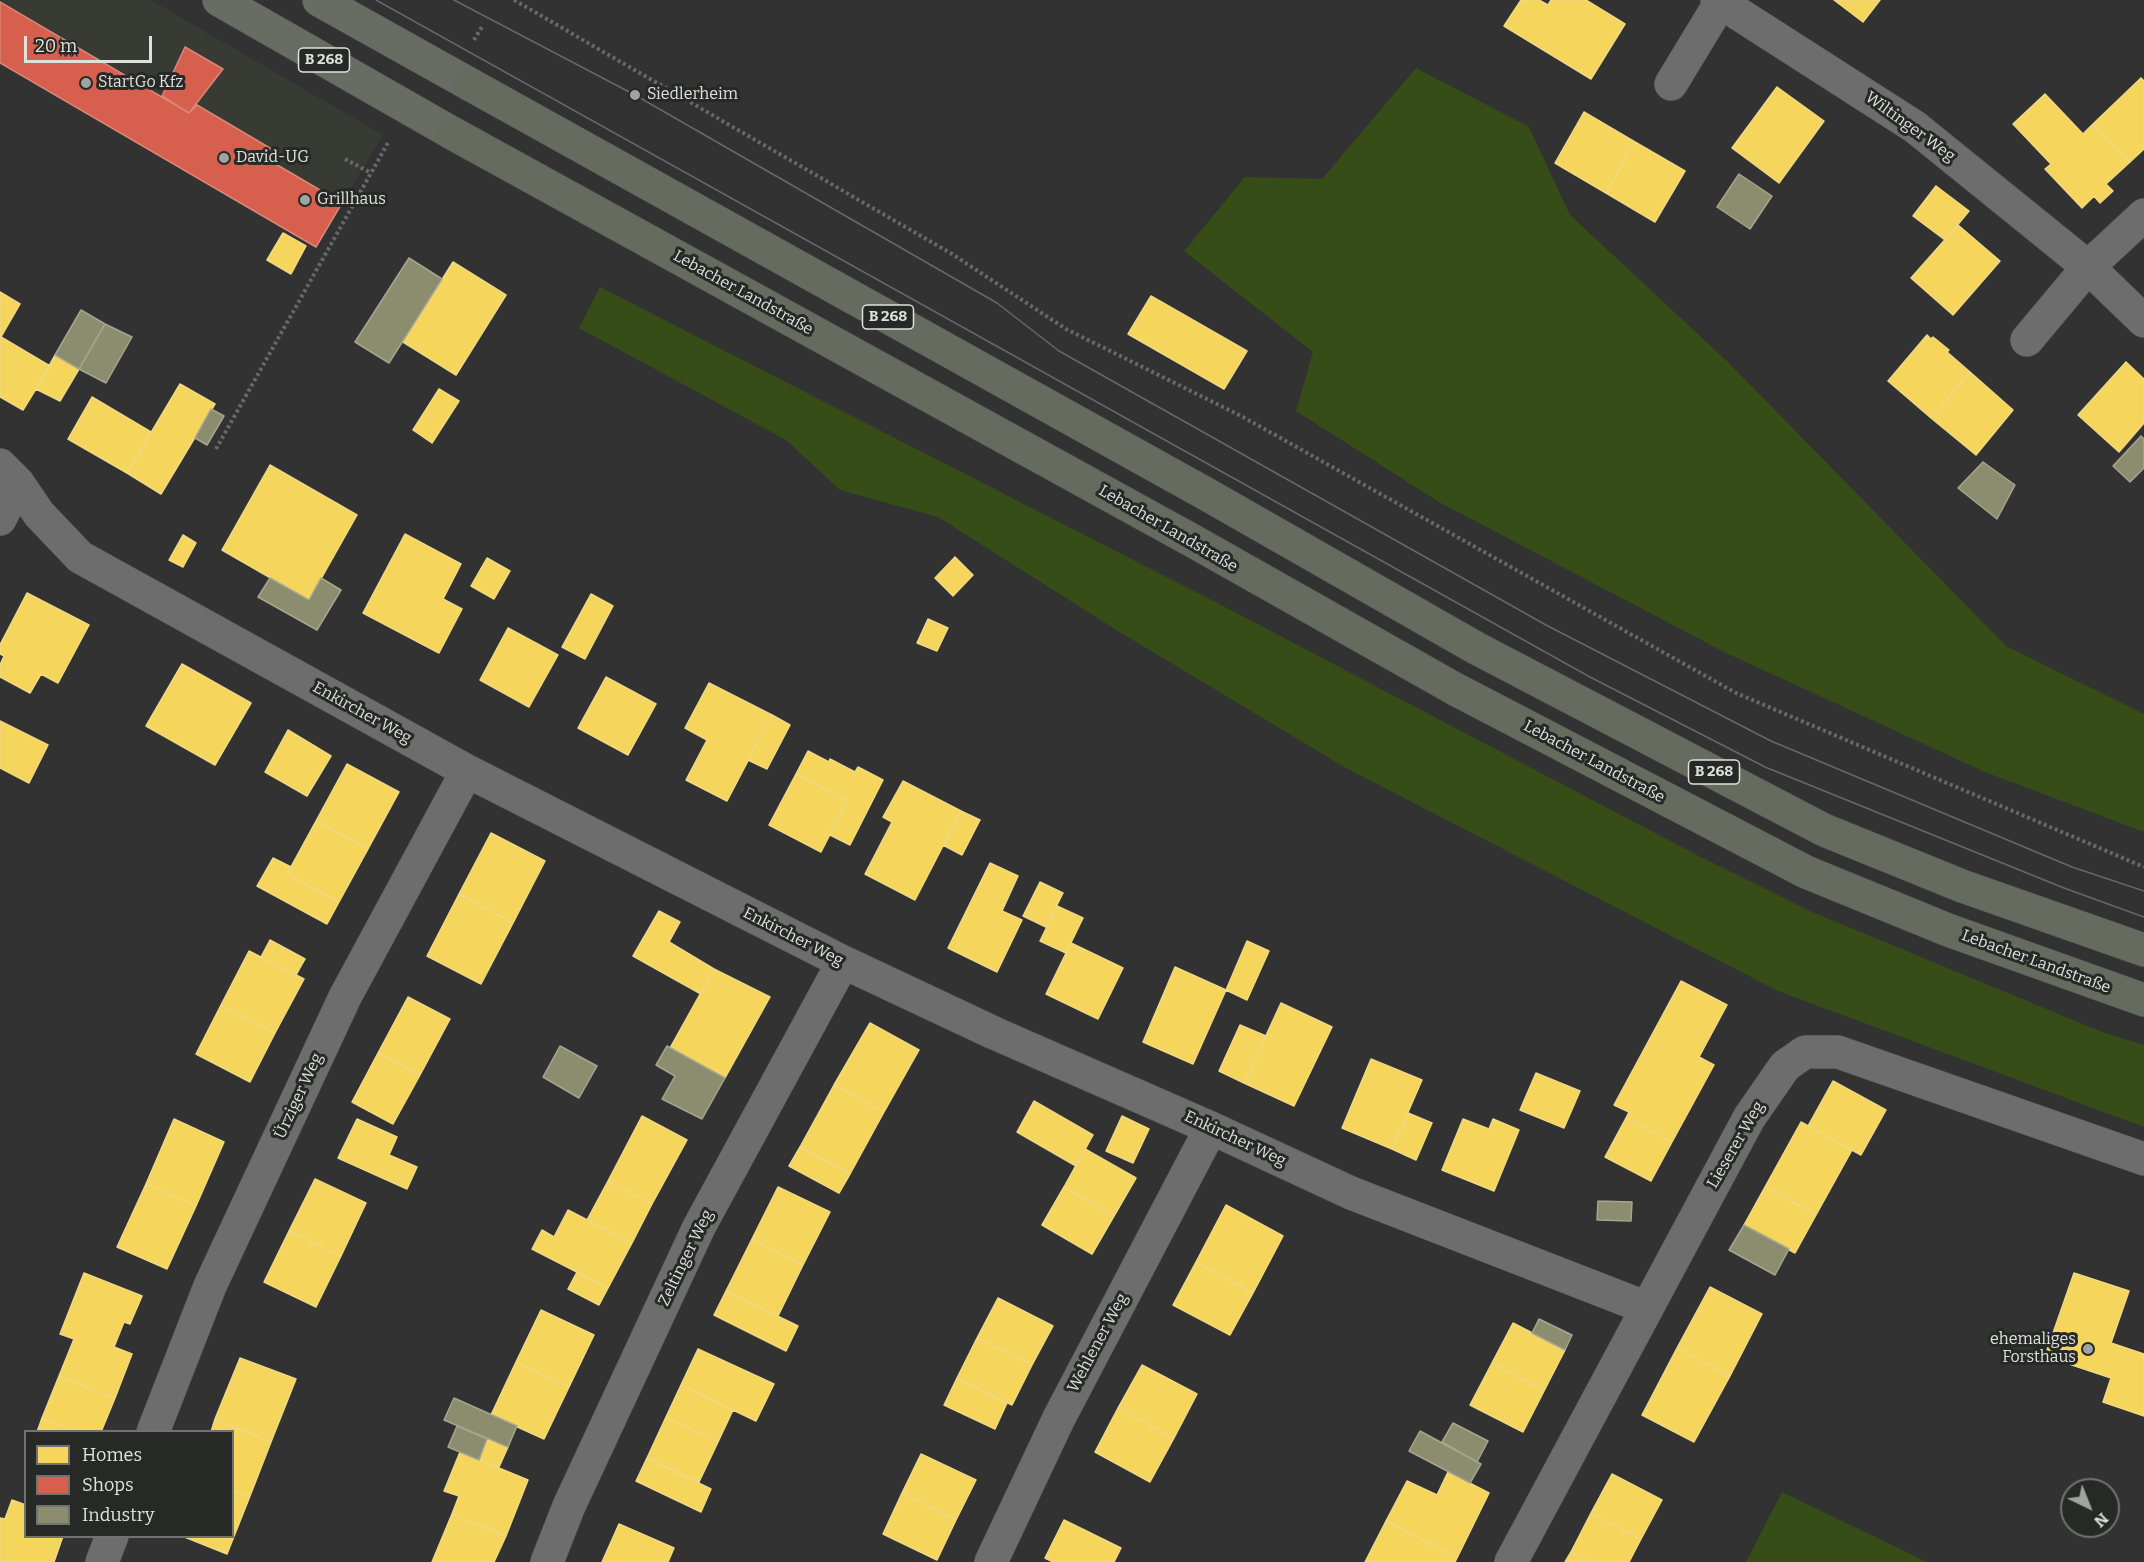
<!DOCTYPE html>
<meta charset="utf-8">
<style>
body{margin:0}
#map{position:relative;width:2144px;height:1562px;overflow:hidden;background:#313231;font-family:Bitter,serif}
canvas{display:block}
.legend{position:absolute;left:24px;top:1430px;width:210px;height:108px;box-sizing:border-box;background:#272926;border:2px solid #717370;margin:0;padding:8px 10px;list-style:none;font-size:18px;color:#dfe1df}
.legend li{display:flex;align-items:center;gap:12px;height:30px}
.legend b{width:30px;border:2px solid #717370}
.north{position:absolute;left:2060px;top:1478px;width:60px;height:60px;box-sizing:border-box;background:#272926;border:2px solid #717370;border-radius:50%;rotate:137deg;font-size:16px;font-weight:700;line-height:24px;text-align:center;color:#dfe1df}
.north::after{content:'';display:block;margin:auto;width:21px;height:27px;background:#a2a4a2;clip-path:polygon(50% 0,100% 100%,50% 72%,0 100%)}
.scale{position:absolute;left:24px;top:36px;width:128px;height:27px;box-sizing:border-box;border:3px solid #dfe1df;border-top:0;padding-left:8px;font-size:18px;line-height:21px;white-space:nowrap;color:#dfe1df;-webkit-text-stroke:4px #272926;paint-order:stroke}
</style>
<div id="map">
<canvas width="2144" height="1562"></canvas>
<ul class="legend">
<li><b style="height:16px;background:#f6d55c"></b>Homes</li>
<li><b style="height:16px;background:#d6604d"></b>Shops</li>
<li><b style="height:16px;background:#8c8c6e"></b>Industry</li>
</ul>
<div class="north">N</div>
<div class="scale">20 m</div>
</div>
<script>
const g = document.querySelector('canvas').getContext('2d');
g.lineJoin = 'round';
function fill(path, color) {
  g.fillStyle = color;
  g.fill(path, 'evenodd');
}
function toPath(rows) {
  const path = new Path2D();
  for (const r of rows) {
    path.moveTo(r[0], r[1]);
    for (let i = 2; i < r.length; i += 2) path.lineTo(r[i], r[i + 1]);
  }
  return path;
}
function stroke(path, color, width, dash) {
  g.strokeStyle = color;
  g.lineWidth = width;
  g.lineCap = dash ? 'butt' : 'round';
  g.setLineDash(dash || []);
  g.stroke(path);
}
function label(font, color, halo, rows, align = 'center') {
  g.font = font + ' Bitter,serif';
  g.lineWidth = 6;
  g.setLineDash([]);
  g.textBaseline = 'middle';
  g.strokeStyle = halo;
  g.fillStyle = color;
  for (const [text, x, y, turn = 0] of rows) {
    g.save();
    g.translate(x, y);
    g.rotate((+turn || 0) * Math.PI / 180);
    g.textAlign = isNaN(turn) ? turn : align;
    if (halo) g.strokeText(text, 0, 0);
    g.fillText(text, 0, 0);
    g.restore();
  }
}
fill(toPath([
 [0,0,151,0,383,135,316,247,0,63]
]), '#373b34');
fill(toPath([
 [1416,68,1529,127,1570,215,1728,362,2006,646,2144,714,2144,832,1985,772,1726,653,1439,502,1296,411,1313,352,1184,251,1245,177,1322,179],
 [600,287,1227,608,1697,855,1810,911,2102,1032,2144,1045,2144,1127,1778,991,1344,767,1118,631,938,517,840,490,786,440,579,328],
 [1782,1492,1927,1562,1746,1562]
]), '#374d17');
const homes = toPath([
 [1521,0,1539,0,1548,5,1551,0,1586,0,1625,24,1591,79,1504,26,1521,0],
 [1834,0,1880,0,1863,22,1834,0],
 [2141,78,2144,81,2144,149,2130,162,2093,124,2141,78],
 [1777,87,1824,121,1779,183,1732,148,1777,87],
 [2045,94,2083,134,2093,124,2130,162,2106,184,2113,191,2100,203,2094,196,2082,208,2045,169,2051,164,2013,124,2045,94],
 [1584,112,1635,142,1606,193,1555,163,1584,112],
 [1635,142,1685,171,1655,222,1606,193,1635,142],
 [1936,186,1969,211,1945,240,1913,216,1936,186],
 [1958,225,2000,261,1953,315,1911,278,1958,225],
 [283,233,306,246,291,274,267,260,283,233],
 [453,262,506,295,456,375,403,342,453,262],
 [0,292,20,304,1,337,50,366,23,410,0,397,0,292],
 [1151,296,1247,351,1224,389,1128,334,1151,296],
 [1927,335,1931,339,1933,337,1949,350,1947,352,1970,372,1931,418,1888,381,1927,335],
 [55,355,79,369,60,401,36,389,55,355],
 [2126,362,2144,379,2144,423,2119,452,2078,415,2126,362],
 [1970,372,2013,410,1976,455,1931,418,1970,372],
 [180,384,215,404,161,494,127,473,180,384],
 [439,389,459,401,432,443,413,430,439,389],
 [92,397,151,432,127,473,68,439,92,397],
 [270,465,357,515,309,600,222,550,270,465],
 [405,534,461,564,443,599,462,609,439,653,363,613,405,534],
 [183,535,196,543,183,567,169,560,183,535],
 [955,557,973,575,953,596,935,578,955,557],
 [487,558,510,571,494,599,471,586,487,558],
 [27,593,89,625,58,683,41,674,30,693,0,677,0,665,4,656,0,654,0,645,27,593],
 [591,594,613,606,585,659,562,647,591,594],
 [928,619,948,628,937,651,917,643,928,619],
 [508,628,558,655,529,707,480,680,508,628],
 [182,664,251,703,215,765,146,726,182,664],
 [606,677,656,704,628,755,578,728,606,677],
 [709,683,772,715,727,801,686,780,707,740,685,728,709,683],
 [772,715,790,725,767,769,748,760,772,715],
 [0,721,48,745,29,783,0,768,0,721],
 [288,730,331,756,307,796,265,772,288,730],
 [808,751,829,762,830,759,855,772,858,767,883,780,850,845,830,835,847,801,796,774,808,751],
 [347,764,399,792,368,849,316,821,347,764],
 [796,774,847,801,821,852,769,825,796,774],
 [903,781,961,811,915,900,865,874,892,822,883,817,903,781],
 [961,811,980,820,962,855,943,845,961,811],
 [316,821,368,849,339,902,287,874,316,821],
 [491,833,545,861,513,923,459,894,491,833],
 [273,858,291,867,287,874,339,902,327,924,257,886,273,858],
 [990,863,1018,876,1002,911,1022,920,997,972,948,948,990,863],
 [1040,882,1063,893,1046,927,1023,916,1040,882],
 [459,894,513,923,481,984,427,956,459,894],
 [1057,906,1083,918,1066,953,1040,941,1057,906],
 [659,911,680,922,669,942,714,969,701,994,633,956,659,911],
 [270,940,305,959,296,975,261,957,270,940],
 [1247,941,1269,951,1247,1000,1226,990,1247,941],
 [1071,943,1123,968,1098,1019,1046,994,1071,943],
 [249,951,304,979,275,1033,221,1005,249,951],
 [1175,967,1226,990,1193,1064,1143,1042,1175,967],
 [714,969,770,997,725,1078,670,1048,714,969],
 [1681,981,1727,1005,1699,1057,1714,1065,1672,1142,1626,1118,1629,1112,1614,1105,1681,981],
 [408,997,450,1019,420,1075,378,1053,408,997],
 [1281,1003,1332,1027,1294,1106,1244,1083,1281,1003],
 [221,1005,275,1033,250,1082,196,1054,221,1005],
 [870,1023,919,1050,884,1112,834,1085,870,1023],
 [1240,1025,1266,1036,1244,1083,1219,1071,1240,1025],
 [378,1053,420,1075,393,1124,352,1102,378,1053],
 [1371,1059,1422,1080,1392,1149,1342,1128,1371,1059],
 [1536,1073,1580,1091,1564,1128,1520,1110,1536,1073],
 [1833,1081,1886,1110,1861,1155,1808,1126,1833,1081],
 [834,1085,884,1112,850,1174,800,1147,834,1085],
 [1034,1101,1093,1135,1076,1166,1017,1132,1034,1101],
 [1408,1113,1432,1123,1416,1160,1392,1149,1408,1113],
 [642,1116,687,1140,652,1204,608,1181,642,1116],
 [1122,1116,1149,1129,1133,1163,1106,1151,1122,1116],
 [1626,1118,1672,1142,1651,1181,1605,1157,1626,1118],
 [174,1119,224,1142,196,1206,146,1184,174,1119],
 [357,1119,397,1137,389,1155,417,1167,407,1189,338,1158,357,1119],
 [1463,1119,1489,1129,1493,1119,1519,1130,1494,1191,1442,1170,1463,1119],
 [1801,1122,1852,1150,1816,1215,1765,1187,1801,1122],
 [800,1147,850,1174,839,1193,789,1166,800,1147],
 [1085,1149,1136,1178,1114,1216,1064,1187,1085,1149],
 [315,1179,366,1203,341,1256,289,1231,315,1179],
 [608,1181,652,1204,632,1243,587,1220,608,1181],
 [146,1184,196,1206,167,1269,117,1247,146,1184],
 [778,1187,830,1212,803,1265,752,1239,778,1187],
 [1064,1187,1114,1216,1092,1254,1042,1225,1064,1187],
 [1765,1187,1816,1215,1795,1253,1744,1225,1765,1187],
 [1226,1205,1283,1236,1253,1293,1196,1262,1226,1205],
 [568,1210,632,1243,608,1288,532,1249,542,1230,554,1237,568,1210],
 [289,1231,341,1256,316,1307,264,1282,289,1231],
 [752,1239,803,1265,778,1316,726,1291,752,1239],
 [1196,1262,1253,1293,1230,1335,1173,1305,1196,1262],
 [577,1272,608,1288,599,1305,568,1289,577,1272],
 [84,1273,142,1296,130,1324,124,1322,114,1347,132,1354,115,1398,59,1376,74,1339,60,1334,84,1273],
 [2074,1273,2129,1291,2111,1343,2144,1354,2144,1416,2103,1402,2111,1378,2045,1356,2074,1273],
 [1710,1287,1762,1314,1730,1376,1677,1348,1710,1287],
 [726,1291,798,1326,786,1351,714,1315,726,1291],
 [998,1298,1053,1326,1032,1365,977,1338,998,1298],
 [541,1310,594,1335,569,1387,516,1362,541,1310],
 [1513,1323,1565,1350,1544,1391,1492,1363,1513,1323],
 [977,1338,1032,1365,1012,1405,957,1378,977,1338],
 [1677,1348,1730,1376,1694,1442,1642,1415,1677,1348],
 [698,1349,774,1384,756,1421,681,1385,698,1349],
 [240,1358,296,1379,271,1442,215,1419,240,1358],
 [516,1362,569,1387,544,1439,491,1415,516,1362],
 [1492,1363,1544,1391,1523,1432,1470,1405,1492,1363],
 [1142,1365,1197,1394,1174,1438,1118,1408,1142,1365],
 [59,1376,115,1398,101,1432,76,1432,42,1418,59,1376],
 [957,1378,1007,1403,995,1429,944,1405,957,1378],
 [681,1385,733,1410,718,1442,666,1417,681,1385],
 [1118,1408,1174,1438,1150,1482,1095,1452,1118,1408],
 [666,1417,718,1442,699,1482,647,1458,666,1417],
 [42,1418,76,1432,37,1432,42,1418],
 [215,1419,271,1442,250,1496,232,1490,232,1432,211,1432,215,1419],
 [487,1439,508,1447,499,1467,479,1460,487,1439],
 [460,1452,528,1480,506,1536,452,1514,459,1496,444,1491,460,1452],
 [921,1454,976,1480,956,1520,902,1493,921,1454],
 [647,1458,711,1489,701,1512,636,1481,647,1458],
 [1448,1472,1489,1493,1457,1558,1386,1521,1407,1481,1437,1495,1448,1472],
 [1612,1474,1662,1500,1641,1539,1591,1513,1612,1474],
 [232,1490,250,1496,227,1554,182,1536,232,1536,232,1490],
 [902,1493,956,1520,937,1560,883,1534,902,1493],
 [12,1500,26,1505,26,1536,63,1536,54,1562,0,1562,0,1518,5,1519,12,1500],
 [1591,1513,1641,1539,1629,1562,1590,1562,1571,1552,1591,1513],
 [452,1514,506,1536,494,1562,432,1562,452,1514],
 [1064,1520,1121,1548,1114,1562,1053,1562,1045,1558,1064,1520],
 [1386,1521,1457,1558,1455,1562,1365,1562,1386,1521],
 [619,1524,674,1548,668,1562,602,1562,619,1524],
 [1571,1552,1590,1562,1565,1562,1571,1552]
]);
fill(homes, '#f6d55c');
stroke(homes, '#efd983', 1.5);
const shops = toPath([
 [0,2,189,113,197,105,280,154,274,163,342,203,316,247,0,63,0,2],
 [185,47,223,69,189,113,162,96,185,47]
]);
fill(shops, '#d6604d');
stroke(shops, '#d98779', 1.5);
const industry = toPath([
 [1739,174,1772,196,1750,229,1717,207,1739,174],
 [409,258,442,279,389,363,355,342,409,258],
 [81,310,105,324,79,369,55,355,81,310],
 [105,324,132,337,106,383,79,369,105,324],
 [211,409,224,416,207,445,195,438,211,409],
 [2141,436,2144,439,2144,468,2130,482,2113,466,2141,436],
 [1983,462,2015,485,1997,519,1958,488,1983,462],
 [270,578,309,600,321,578,341,590,317,630,258,597,270,578],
 [560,1046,597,1066,579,1098,543,1077,560,1046],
 [667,1046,725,1078,702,1119,662,1099,675,1076,656,1065,667,1046],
 [1598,1201,1632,1202,1631,1221,1597,1220,1598,1201],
 [1744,1225,1789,1249,1775,1275,1729,1250,1744,1225],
 [1539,1319,1572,1335,1565,1350,1532,1333,1539,1319],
 [454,1398,517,1426,508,1447,444,1420,454,1398],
 [1453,1423,1488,1441,1477,1462,1442,1442,1453,1423],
 [457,1426,487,1439,479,1460,448,1447,457,1426],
 [1420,1431,1481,1464,1470,1483,1409,1451,1420,1431]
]);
fill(industry, '#8c8c6e');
stroke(industry, '#a5a690', 1.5);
const minor = toPath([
 [1717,0,1915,127,2088,267,2144,321],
 [1671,84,1722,0],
 [2027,340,2088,267,2144,215],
 [0,465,18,483,39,514,80,557,467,771,843,962,994,1033,1211,1128,1351,1193,1647,1308],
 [0,519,18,483],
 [153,1432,210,1286,345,997,467,771],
 [102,1562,112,1536],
 [547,1562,569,1506,699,1227,843,962],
 [991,1562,1059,1418,1211,1128],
 [1511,1562,1749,1118,1785,1066,1805,1052,1838,1052,2144,1159]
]);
const major = toPath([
 [219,0,452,133],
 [319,0,471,85]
]);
const highway = toPath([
 [471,85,1208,495,1476,648,1824,830,1962,886,2144,950],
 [452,133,1193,541,1455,689,1806,872,1948,930,2144,1000]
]);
stroke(minor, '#4d4e4d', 34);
stroke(major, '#4d4e4d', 34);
stroke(highway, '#4d4e4d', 34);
stroke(toPath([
 [514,0,952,254,1066,329,1243,417,1736,693,2144,867],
 [474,40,483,25],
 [345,159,371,173],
 [216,449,389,141]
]), '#676867', 4, [3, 3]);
stroke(minor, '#6c6d6c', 33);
stroke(major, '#686c63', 33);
stroke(highway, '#666b5f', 33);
stroke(toPath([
 [376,0,1590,677,1765,767,2064,888,2144,917],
 [454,0,635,95,997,303,1059,351,1546,625,1771,741,2072,867,2144,891]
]), '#676867', 1.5);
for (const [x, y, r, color] of [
 [86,83,6,"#a2a4a2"],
 [635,95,6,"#a2a4a2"],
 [224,158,6,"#a2a4a2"],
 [305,200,6,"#a2a4a2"],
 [2088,1349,6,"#a2a4a2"]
]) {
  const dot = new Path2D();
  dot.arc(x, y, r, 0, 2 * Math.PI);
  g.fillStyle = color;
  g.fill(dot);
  stroke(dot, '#272926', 2);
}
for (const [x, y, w] of [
 [324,60,51],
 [888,317,51],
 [1714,772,51]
]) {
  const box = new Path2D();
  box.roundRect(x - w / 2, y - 12, w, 24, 4.5);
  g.fillStyle = '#272926';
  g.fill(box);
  stroke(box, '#dfe1df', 1.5);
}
label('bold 15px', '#dfe1df', null, [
 ["B 268",324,60],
 ["B 268",888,317],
 ["B 268",1714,772]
]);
label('16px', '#dfe1df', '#272926', [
 ["StartGo Kfz",98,83],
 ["Siedlerheim",647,95],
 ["David-UG",236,158],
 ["Grillhaus",317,200],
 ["ehemaliges",2076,1340,"right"],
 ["Forsthaus",2076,1358,"right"]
], 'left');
label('16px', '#dfe1df', '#272926', [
 ["Wiltinger Weg",1910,127,36],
 ["Lebacher Landstraße",743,293,29],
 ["Lebacher Landstraße",1168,529,30],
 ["Enkircher Weg",362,713,29],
 ["Lebacher Landstraße",1594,762,28],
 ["Enkircher Weg",793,937,27],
 ["Lebacher Landstraße",2036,962,20],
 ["Ürziger Weg",299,1096,-65],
 ["Enkircher Weg",1235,1139,25],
 ["Lieserer Weg",1736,1145,-60],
 ["Zeltinger Weg",686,1258,-64],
 ["Wehlener Weg",1098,1343,-62]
]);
</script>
